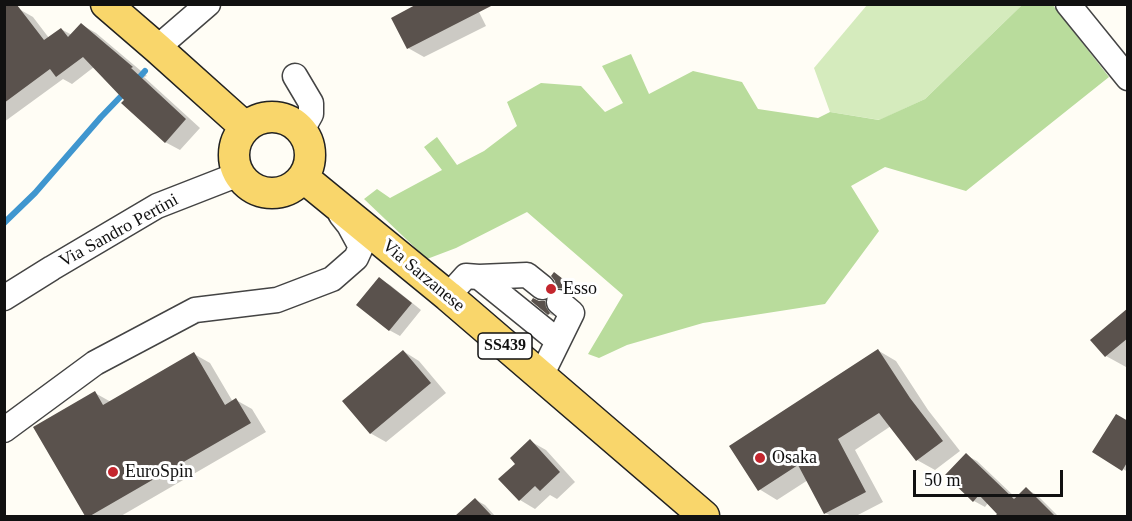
<!DOCTYPE html>
<style>
body{margin:0}
#map{position:relative;width:1132px;height:521px;overflow:hidden;background:#fffdf5;font-family:"Times New Roman",serif}
canvas{display:block}
.frame{position:absolute;inset:0;border:6px solid #111;pointer-events:none}
.scale{position:absolute;left:913px;top:470px;width:150px;height:27px;box-sizing:border-box;border:3px solid #111;border-top:0;padding-left:8px;font-size:18px;line-height:21px;white-space:nowrap;color:#111;-webkit-text-stroke:4px #fff;paint-order:stroke}
</style>
<div id="map">
<canvas width="1132" height="521"></canvas>
<div class="frame"></div>
<div class="scale">50 m</div>
</div>
<script>
const g = document.querySelector('canvas').getContext('2d');
g.lineJoin = 'round';
function fill(path, color) {
  g.fillStyle = color;
  g.fill(path, 'evenodd');
}
function toPath(rows) {
  const path = new Path2D();
  for (const r of rows) {
    if (r.length === 3) {
      path.moveTo(r[0] + r[2], r[1]);
      path.arc(r[0], r[1], r[2], 0, 2 * Math.PI);
      continue;
    }
    path.moveTo(r[0], r[1]);
    for (let i = 2; i < r.length; i += 2) path.lineTo(r[i], r[i + 1]);
  }
  return path;
}
function stroke(path, color, width, dash) {
  g.strokeStyle = color;
  g.lineWidth = width;
  g.lineCap = dash ? 'butt' : 'round';
  g.setLineDash(dash || []);
  g.stroke(path);
}
function label(font, color, halo, rows, align = 'center') {
  g.font = font + ' "Times New Roman",serif';
  g.lineWidth = 6;
  g.setLineDash([]);
  g.textBaseline = 'middle';
  g.strokeStyle = halo;
  g.fillStyle = color;
  for (const [text, x, y, turn = 0] of rows) {
    g.save();
    g.translate(x, y);
    g.rotate((+turn || 0) * Math.PI / 180);
    g.textAlign = isNaN(turn) ? turn : align;
    if (halo) g.strokeText(text, 0, 0);
    g.fillText(text, 0, 0);
    g.restore();
  }
}
fill(toPath([
 [867,5,1022,5,925,99,880,120,830,112,814,68]
]), '#d5ebbd');
fill(toPath([
 [1052,4,1109,77,966,191,885,167,851,186,879,231,825,304,703,323,627,345,599,358,588,354,623,295,527,212,456,248,427,259,364,199,377,189,390,198,442,170,424,147,437,137,457,165,484,151,517,126,507,102,541,83,581,86,605,112,623,103,602,66,631,54,649,94,693,71,742,82,758,109,818,118,830,112,879,120,925,99,1022,5]
]), '#b9dc9c');
fill(toPath([
 [4,4,16,4,19,9,33,17,49,38,61,29,72,35,82,25,96,33,147,76,144,77,200,128,180,150,165,142,94,67,72,84,63,79,4,122],
 [475,4,486,26,424,57,408,48],
 [560,277,576,290,574,293,569,290,563,290,557,287,556,281],
 [379,279,390,285,421,310,400,336,389,330],
 [539,302,545,302,550,305,551,311,554,316,549,314],
 [1128,310,1128,366,1126,367,1106,356],
 [403,351,419,361,446,393,386,442,370,433],
 [879,351,896,361,928,410,960,451,935,470,917,460,891,426,855,450,883,502,856,516,832,516,825,513,808,480,777,500,759,489],
 [194,354,210,363,233,402,236,400,252,409,266,432,121,516,87,516,35,428,95,393,111,402],
 [1128,422,1128,472,1094,452],
 [530,441,546,450,575,482,557,499,550,495,535,509,520,500,517,464],
 [966,455,977,461,1016,498,1026,489,1037,495,1058,516,1002,516,988,503,985,507,974,501],
 [476,500,485,505,495,516,457,516]
]), '#0003');
stroke(toPath([
 [135,82,145,71],
 [4,223,35,193,101,117,126,91]
]), '#3f96cf', 6);
fill(toPath([
 [417,4,495,4,407,49,391,18],
 [4,5,17,5,44,40,61,28,68,37,81,23,133,67,131,68,186,119,165,143,121,103,124,100,83,57,56,77,50,69,4,103],
 [554,272,572,286,568,291,562,288,556,288,555,281,551,276],
 [379,277,412,303,389,331,356,305],
 [533,298,539,301,545,301,546,307,550,313,548,315,531,301],
 [1128,308,1128,338,1105,357,1090,340],
 [878,349,910,398,943,441,916,461,879,413,838,439,866,492,824,514,798,465,758,491,729,446],
 [403,350,431,383,370,434,342,401],
 [194,352,225,405,236,398,251,423,90,516,85,516,33,427,95,391,103,405],
 [1116,414,1128,421,1128,461,1122,471,1092,452],
 [530,439,560,472,540,491,535,486,519,501,498,479,515,464,510,458],
 [966,453,1014,499,1026,487,1055,516,995,516,997,514,979,495,973,502,945,475],
 [475,498,492,516,455,516]
]), '#5a524d');
const minor = toPath([
 [1068,4,1128,78],
 [157,48,208,4],
 [295,76,311,103,311,114,302,130],
 [479,277,558,341],
 [448,296,466,276,479,277,527,275,542,287],
 [4,298,52,268,157,206,239,174],
 [541,376,572,313,559,302],
 [4,430,95,363,195,310,277,300,332,279,356,258,361,247,349,225,341,215]
]);
const major = toPath([
 [106,4,157,48,245,127],
 [272,155,38],
 [304,178,448,296,704,516]
]);
stroke(minor, '#444', 27);
stroke(major, '#222', 33);
stroke(minor, '#fff', 24);
stroke(major, '#f9d66b', 30);
for (const [x, y, r, color] of [
 [551,289,6,"#c4262e"],
 [760,458,6,"#c4262e"],
 [113,472,6,"#c4262e"]
]) {
  const dot = new Path2D();
  dot.arc(x, y, r, 0, 2 * Math.PI);
  g.fillStyle = color;
  g.fill(dot);
  stroke(dot, '#fff', 2);
}
for (const [x, y, w] of [
 [505,346,54]
]) {
  const box = new Path2D();
  box.roundRect(x - w / 2, y - 13, w, 26, 4.5);
  g.fillStyle = '#fff';
  g.fill(box);
  stroke(box, '#111', 1.5);
}
label('bold 16px', '#111', null, [
 ["SS439",505,346]
]);
label('18px', '#111', '#fff', [
 ["Via Sandro Pertini",119,231,-29],
 ["Via Sarzanese",423,276,40]
]);
label('18px', '#111', '#fff', [
 ["Esso",563,289],
 ["Osaka",772,458],
 ["EuroSpin",125,472]
], 'left');
</script>
